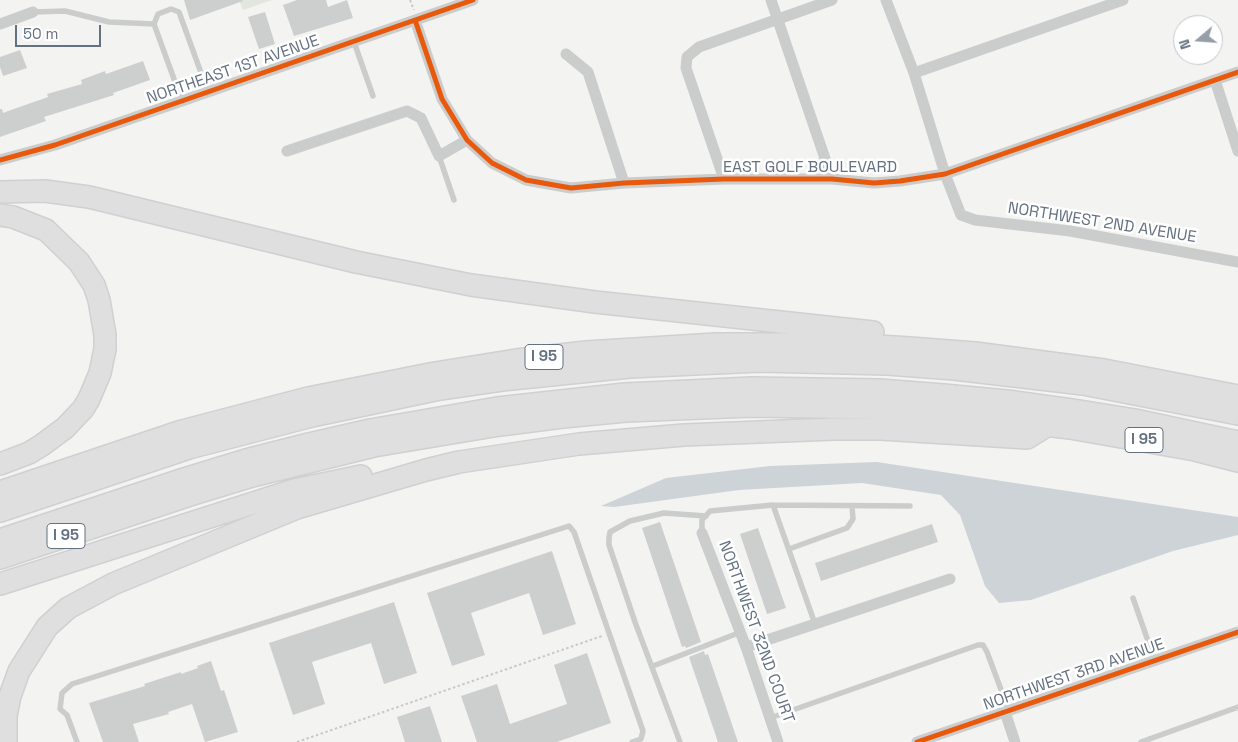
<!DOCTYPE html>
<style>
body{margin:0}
#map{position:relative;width:1238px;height:742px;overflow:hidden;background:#f3f3f1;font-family:"Space Grotesk",sans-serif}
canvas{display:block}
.north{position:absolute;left:1173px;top:15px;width:50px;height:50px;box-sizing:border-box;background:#fff;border:1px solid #c1c6cc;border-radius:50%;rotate:252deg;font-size:14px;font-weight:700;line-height:20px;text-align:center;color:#647180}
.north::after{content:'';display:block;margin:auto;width:18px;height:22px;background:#969ea8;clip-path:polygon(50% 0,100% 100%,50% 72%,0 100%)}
.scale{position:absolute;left:15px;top:25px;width:86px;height:22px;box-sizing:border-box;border:2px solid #647180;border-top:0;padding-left:6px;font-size:15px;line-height:18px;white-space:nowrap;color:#647180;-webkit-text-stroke:4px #fff;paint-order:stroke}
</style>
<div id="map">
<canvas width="1238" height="742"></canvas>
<div class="north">N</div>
<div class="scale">50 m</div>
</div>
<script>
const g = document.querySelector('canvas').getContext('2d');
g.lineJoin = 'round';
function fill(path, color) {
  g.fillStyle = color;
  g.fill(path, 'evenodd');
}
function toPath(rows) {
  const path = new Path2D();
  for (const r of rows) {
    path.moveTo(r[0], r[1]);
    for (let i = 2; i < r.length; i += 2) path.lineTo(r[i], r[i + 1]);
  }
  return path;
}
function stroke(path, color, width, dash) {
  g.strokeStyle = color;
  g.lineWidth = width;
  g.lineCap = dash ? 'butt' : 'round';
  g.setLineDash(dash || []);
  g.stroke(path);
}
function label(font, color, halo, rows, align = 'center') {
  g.font = font + ' "Space Grotesk",sans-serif';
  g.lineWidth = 5;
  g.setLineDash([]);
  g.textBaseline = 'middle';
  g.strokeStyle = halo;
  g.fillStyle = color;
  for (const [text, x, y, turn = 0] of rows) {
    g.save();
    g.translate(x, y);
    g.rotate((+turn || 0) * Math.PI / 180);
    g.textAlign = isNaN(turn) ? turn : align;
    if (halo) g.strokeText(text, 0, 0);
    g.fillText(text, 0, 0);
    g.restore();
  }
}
fill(toPath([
 [239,0,272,0,243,10]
]), '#e2e6df');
fill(toPath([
 [877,462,1238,517,1238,535,1173,551,1031,600,999,603,985,586,960,515,941,495,862,483,739,490,614,507,601,506,666,478,770,466]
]), '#cdd3d6');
fill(toPath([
 [184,0,242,0,243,1,190,20],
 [297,0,326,0,328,7,347,0,353,18,294,36,283,5],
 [265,12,275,44,259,49,248,17],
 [20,50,27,68,3,76,0,67,0,57],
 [143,61,150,80,113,93,114,95,44,117,46,121,0,137,0,109,2,109,3,113,11,110,48,97,47,94,82,84,81,80,105,71,106,74],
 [660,522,701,642,686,648,685,646,682,647,642,528],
 [932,524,938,542,821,581,815,563],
 [758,528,786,608,767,614,740,534],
 [552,551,576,624,543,635,529,593,471,613,485,655,452,666,427,593],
 [394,602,417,673,384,684,371,643,312,662,325,704,293,715,269,643],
 [704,651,705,655,708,654,738,742,718,742,689,657],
 [587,653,611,723,557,742,477,742,461,696,497,684,510,724,567,704,554,665],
 [211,661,221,691,224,690,238,732,205,742,192,704,168,712,169,714,133,724,139,742,103,742,89,703,145,686,144,684,181,672,181,674,198,668,197,666],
 [430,706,442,742,405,742,397,717]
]), '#cdcece');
const motorway = toPath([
 [0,192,45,191,89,197,356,262,471,285,595,302,873,332],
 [0,215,13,217,46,230,79,262,94,285,99,300,105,335,105,349,100,373,89,399,83,409,65,428,42,445,29,453,0,464],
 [0,492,182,431,308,398,435,373,516,360,586,352,715,344,845,344,910,348,975,353,1104,370,1238,396],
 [0,511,189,448,312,416,440,389,502,380,630,367,760,361,887,364,954,369,1083,384,1238,414],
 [0,540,184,479,246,460,309,444,370,430,497,408,625,394,752,388,880,390,944,395,1007,401,1072,410,1135,420,1238,442],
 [0,558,190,495,252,476,374,446,500,425,563,417,626,411,753,406,879,408,943,413,1070,428,1195,450,1238,461],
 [0,584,294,490,361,476],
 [6,742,6,716,10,696,19,671,47,627,68,608,113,584,297,508,426,470,459,462,579,444,684,435,834,429,881,429,1027,438,1048,425]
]);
stroke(motorway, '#cfd0d0', 24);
stroke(toPath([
 [410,0,414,10],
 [297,742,602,636]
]), '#c8c8c9', 2, [2.5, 2.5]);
stroke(toPath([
 [33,12,65,11,109,22,154,24],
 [354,42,373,96],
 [182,101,154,24,158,14,171,9,179,12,208,92],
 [439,156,454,200],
 [773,505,910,506],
 [702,533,702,520,710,511,773,505,815,624],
 [789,549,847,528,853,519,852,506],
 [1133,598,1155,661],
 [653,666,741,632],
 [770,718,978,645,983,645,987,652,1009,711],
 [77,742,67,715,60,709,62,693,72,684,569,526,574,532,643,731,641,739,632,742],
 [680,742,635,622,609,545,609,538,610,532,630,521,664,513,706,516],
 [1141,742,1238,707]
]), '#cbcccc', 5.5);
stroke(toPath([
 [771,0,832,179],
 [886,0,914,73,945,174,961,215,975,220,1070,231,1238,262],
 [415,20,442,99,467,140,492,163,526,180,571,188,624,183,724,179,832,179,874,183,900,181,945,174,1238,72],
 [0,24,33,12],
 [566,54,588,72,624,183],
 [914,73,1123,0],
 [1215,80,1238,151],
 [287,151,407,111,421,118,439,156,467,140],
 [0,160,55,145,473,0],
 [724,179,686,68,687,57,699,47,832,0],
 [702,533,746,647,778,742],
 [746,647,950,579],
 [1005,712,1015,742],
 [917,742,1238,632]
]), '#cbcccc', 11);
stroke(motorway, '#dfdfe0', 21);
stroke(toPath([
 [415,20,442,99,467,140,492,163,526,180,571,188,624,183,724,179,832,179,874,183,900,181,945,174,1238,72],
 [0,160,55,145,473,0],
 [917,742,1238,632]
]), '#e8590c', 5);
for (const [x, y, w] of [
 [544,357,38],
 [1144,440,38],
 [66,536,38]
]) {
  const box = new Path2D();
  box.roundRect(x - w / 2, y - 12.5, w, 25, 4);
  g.fillStyle = '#fff';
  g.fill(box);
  stroke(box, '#647180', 1);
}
label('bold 15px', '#647180', null, [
 ["I 95",544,357],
 ["I 95",1144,440],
 ["I 95",66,536]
]);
label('16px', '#647180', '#fff', [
 ["NORTHEAST 1ST AVENUE",233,70,-19],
 ["EAST GOLF BOULEVARD",810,168],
 ["NORTHWEST 2ND AVENUE",1102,223,9],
 ["NORTHWEST 32ND COURT",756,632,70],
 ["NORTHWEST 3RD AVENUE",1074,675,-19]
]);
</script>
